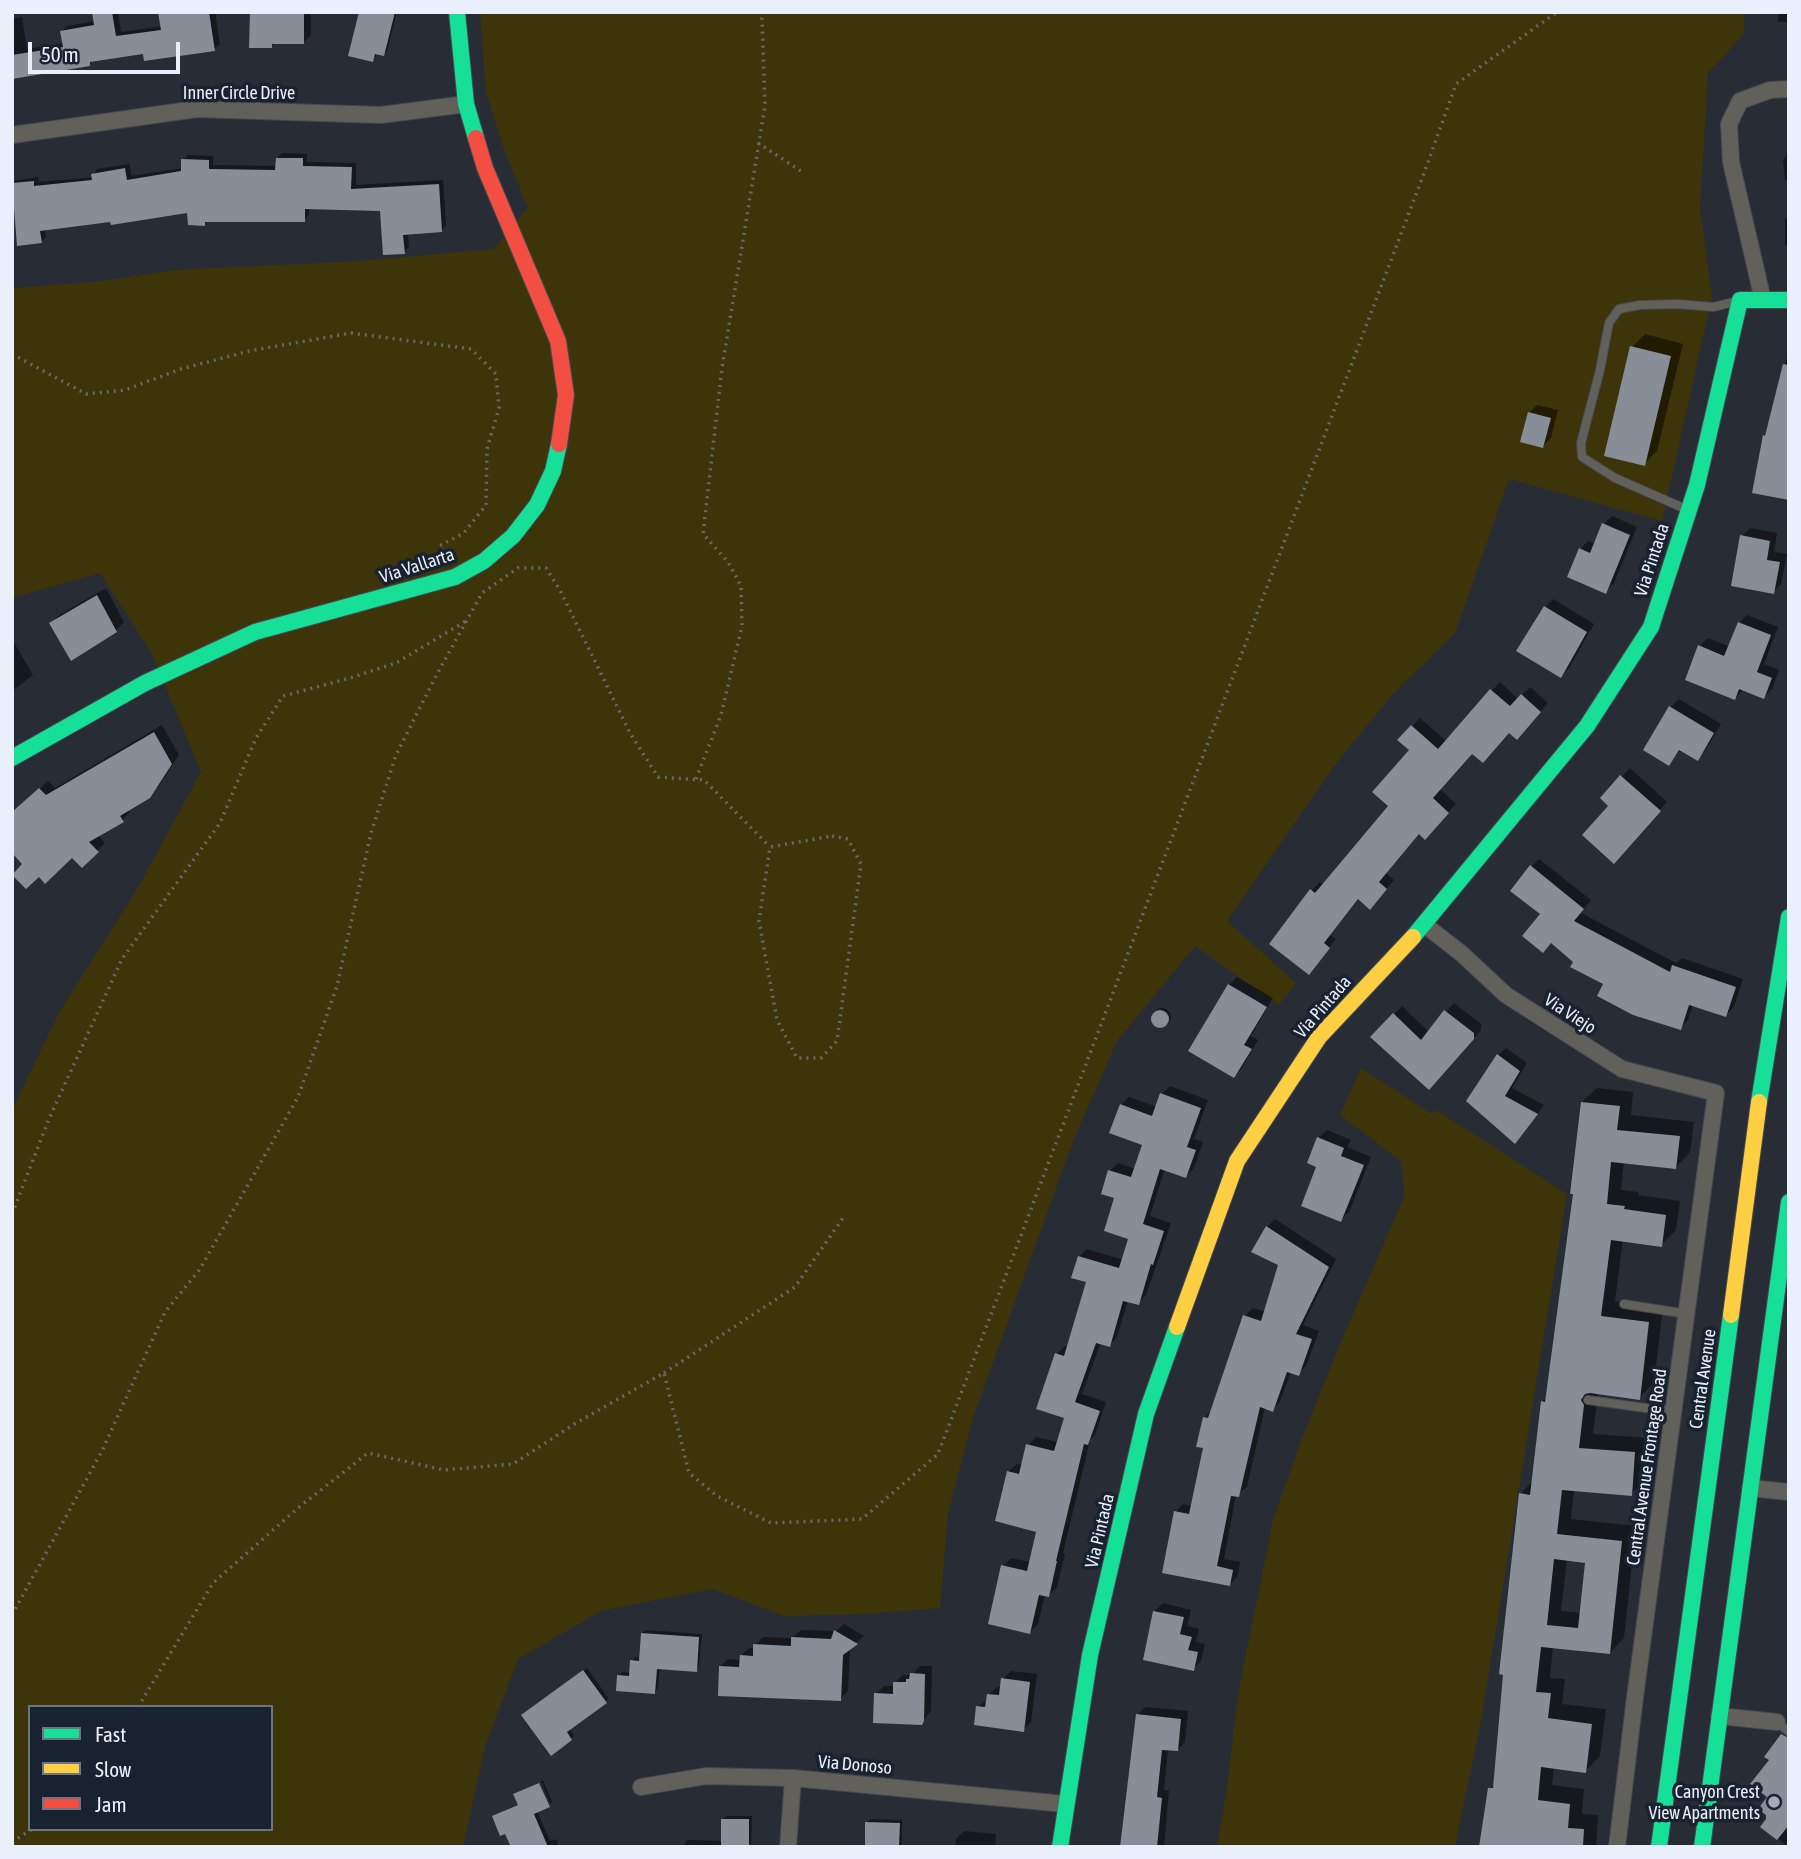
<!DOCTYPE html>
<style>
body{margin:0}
#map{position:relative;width:1801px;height:1859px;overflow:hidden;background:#282d35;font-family:"Asap Condensed",sans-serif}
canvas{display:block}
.frame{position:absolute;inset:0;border:14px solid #eaf0fb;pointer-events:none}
.legend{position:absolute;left:28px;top:1705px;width:245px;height:126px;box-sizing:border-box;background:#192231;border:2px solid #6d7482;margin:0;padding:9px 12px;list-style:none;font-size:21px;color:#eaf0fb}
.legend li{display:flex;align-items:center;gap:14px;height:35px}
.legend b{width:35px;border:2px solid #6d7482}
.scale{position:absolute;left:28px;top:42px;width:152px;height:32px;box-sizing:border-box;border:4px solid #eaf0fb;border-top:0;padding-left:9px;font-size:21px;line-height:24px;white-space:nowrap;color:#eaf0fb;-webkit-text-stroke:5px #192231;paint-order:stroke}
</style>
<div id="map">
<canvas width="1801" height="1859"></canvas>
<div class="frame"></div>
<ul class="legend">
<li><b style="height:9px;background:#16e098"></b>Fast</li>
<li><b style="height:9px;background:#ffcf43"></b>Slow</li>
<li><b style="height:9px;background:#f24e42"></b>Jam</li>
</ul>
<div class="scale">50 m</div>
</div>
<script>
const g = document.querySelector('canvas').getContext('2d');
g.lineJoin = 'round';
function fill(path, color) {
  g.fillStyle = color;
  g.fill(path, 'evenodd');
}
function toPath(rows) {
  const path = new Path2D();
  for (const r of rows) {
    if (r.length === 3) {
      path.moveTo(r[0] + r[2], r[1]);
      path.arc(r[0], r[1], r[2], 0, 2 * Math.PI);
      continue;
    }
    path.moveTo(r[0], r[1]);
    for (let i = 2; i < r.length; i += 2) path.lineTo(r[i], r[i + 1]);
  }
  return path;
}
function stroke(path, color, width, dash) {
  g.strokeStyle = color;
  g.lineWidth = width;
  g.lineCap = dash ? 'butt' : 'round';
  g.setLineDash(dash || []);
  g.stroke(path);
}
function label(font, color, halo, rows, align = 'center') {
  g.font = font + ' "Asap Condensed",sans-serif';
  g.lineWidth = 7;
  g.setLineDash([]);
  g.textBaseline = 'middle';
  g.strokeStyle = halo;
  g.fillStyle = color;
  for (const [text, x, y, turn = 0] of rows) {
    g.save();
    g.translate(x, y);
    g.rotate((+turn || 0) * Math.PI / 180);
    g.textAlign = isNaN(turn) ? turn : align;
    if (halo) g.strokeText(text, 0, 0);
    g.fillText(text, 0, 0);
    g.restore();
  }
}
fill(toPath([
 [480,12,1744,12,1744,34,1708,73,1700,209,1712,297,1662,521,1509,479,1455,633,1392,695,1334,766,1227,921,1296,983,1279,1005,1195,946,1117,1041,1073,1141,973,1418,948,1514,940,1608,862,1614,785,1616,712,1589,601,1611,518,1659,485,1747,463,1847,12,1847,12,1110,60,1011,136,891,201,772,151,652,100,573,12,598,12,288,94,282,176,270,359,261,493,249,528,208,503,147,486,91],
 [30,1707,271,1707,271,1829,30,1829],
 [1361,1068,1432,1114,1436,1110,1567,1194,1481,1721,1455,1847,1217,1847,1227,1788,1238,1694,1273,1520,1302,1438,1340,1344,1405,1195,1401,1161,1340,1115]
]), '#3e3409');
fill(toPath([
 [94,12,118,12,121,32,162,26,160,12,215,12,220,44,214,49,144,52,94,60,89,65,12,78,12,19,22,17,27,49,64,43,62,32,67,26,95,21],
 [252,12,311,12,311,35,303,43,276,42,271,47],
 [361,12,397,12,387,51,383,54,377,53,373,60],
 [1778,12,1789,12,1789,22,1778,22],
 [1789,151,1789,180,1785,180,1783,160],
 [282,153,307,154,307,162,356,163,356,185,443,180,446,225,442,230,408,233,409,247,404,252,382,209,309,207,309,215,304,220,209,220,205,224,189,211,45,228,46,237,41,242,15,211,12,212,12,181,38,177,39,182,93,177,97,169,130,164,131,176,183,168,183,160,188,155,213,156,213,165,277,166,277,158],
 [1789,215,1789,245,1785,245,1785,219],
 [1645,334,1683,344,1657,451,1644,464,1632,347],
 [1789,350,1789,498,1764,436,1768,433],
 [1537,405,1558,410,1551,438,1543,446,1529,413],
 [1612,516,1637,527,1614,583,1606,591,1580,549,1588,541,1596,544,1604,524],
 [1750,528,1777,533,1774,552,1787,554,1781,584,1773,592,1742,536],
 [106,588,124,622,116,630,51,623,59,615],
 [1553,599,1594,624,1569,668,1561,676,1545,607],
 [1747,615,1778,627,1764,664,1779,670,1772,689,1763,697,1744,689,1735,698,1700,646,1708,638,1730,647,1739,623],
 [12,639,33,675,12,691],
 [1500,682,1518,699,1530,687,1548,703,1525,729,1510,731,1472,752,1440,789,1456,804,1433,829,1420,833,1386,873,1394,880,1378,899,1359,898,1330,935,1336,939,1309,973,1312,890,1320,882,1324,885,1390,806,1411,750,1399,740,1420,718,1446,741],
 [1679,699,1721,724,1705,751,1697,759,1681,749,1669,763,1671,707],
 [162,725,179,755,158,787,149,796,128,809,130,812,122,820,98,835,105,843,82,866,72,856,25,864,12,815,48,781,55,788],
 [1630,768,1667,802,1622,853,1611,806,1602,798],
 [1539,859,1591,900,1581,913,1676,963,1682,958,1743,979,1734,1007,1726,1015,1693,1004,1688,1020,1680,1028,1605,983,1575,962,1552,942,1543,951,1542,914,1531,867],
 [1237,977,1273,998,1251,1036,1258,1040,1242,1068,1234,1076,1229,985],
 [1454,1003,1481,1024,1481,1030,1437,1080,1373,1037,1402,1006,1429,1032],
 [1162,1017,9],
 [1506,1048,1527,1063,1512,1088,1544,1105,1515,1142,1468,1101,1498,1056],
 [1170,1086,1208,1100,1194,1139,1203,1142,1194,1168,1186,1176,1165,1168,1150,1216,1171,1223,1146,1295,1138,1303,1128,1300,1117,1337,1109,1345,1101,1342,1082,1394,1106,1402,1095,1435,1090,1440,1063,1553,1065,1554,1057,1587,1049,1595,1045,1594,1038,1624,1030,1632,1003,1566,1011,1558,1030,1562,1038,1530,1008,1472,1017,1464,1023,1465,1028,1445,1036,1437,1058,1442,1066,1417,1057,1354,1065,1346,1069,1347,1088,1281,1079,1257,1087,1249,1124,1260,1131,1238,1110,1171,1118,1163,1136,1169,1144,1144,1121,1105,1129,1097,1157,1107,1162,1094],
 [1597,1088,1633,1092,1631,1115,1694,1122,1690,1152,1676,1167,1624,1161,1621,1190,1639,1192,1638,1195,1680,1201,1676,1230,1661,1245,1623,1240,1615,1301,1663,1308,1654,1383,1639,1398,1598,1392,1593,1434,1649,1438,1646,1480,1631,1494,1574,1490,1571,1519,1636,1526,1624,1638,1609,1653,1553,1646,1550,1678,1565,1679,1562,1704,1606,1709,1600,1756,1585,1771,1554,1767,1552,1785,1584,1789,1582,1814,1598,1815,1596,1847,1481,1847,1490,1789,1495,1783,1520,1494,1533,1481,1542,1402,1548,1397,1575,1193,1582,1102],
 [1567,1559,1587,1561,1581,1613,1561,1611],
 [1327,1130,1351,1140,1347,1147,1371,1157,1349,1212,1340,1220,1318,1166,1319,1138],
 [1275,1219,1336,1259,1303,1325,1319,1331,1306,1366,1298,1374,1291,1371,1280,1402,1272,1410,1265,1407,1247,1487,1236,1495,1224,1559,1240,1562,1238,1576,1230,1584,1175,1512,1183,1504,1192,1506,1206,1447,1204,1418,1212,1410,1245,1316,1253,1308,1266,1312,1280,1264,1267,1227],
 [1163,1603,1191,1610,1187,1626,1199,1629,1196,1642,1205,1644,1201,1661,1193,1669,1155,1611],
 [844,1624,864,1636,850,1648,848,1691,840,1699,720,1667,728,1659,741,1660,741,1656,749,1648,755,1648,755,1645,763,1637,792,1638,801,1630,836,1631],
 [646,1630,702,1634,699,1666,696,1670,660,1667,658,1688,655,1692,619,1676,622,1672,631,1673,632,1661,635,1657,640,1658,642,1633],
 [920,1666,932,1666,931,1711,921,1723,876,1694,884,1686,895,1686,895,1683,903,1675,912,1675],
 [587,1668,609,1699,569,1728,574,1735,571,1739,527,1712],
 [1011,1671,1037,1674,1031,1722,1023,1730,978,1707,988,1699,988,1695,997,1687,1002,1687,1003,1679],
 [1145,1707,1188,1711,1185,1742,1177,1750,1168,1749,1164,1790,1169,1790,1164,1847,1122,1847,1137,1715],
 [1789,1729,1789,1847,1785,1847,1786,1845,1762,1827,1768,1819,1771,1760,1782,1735],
 [543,1780,552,1802,550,1804,541,1781],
 [538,1783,547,1807,537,1811,550,1841,556,1839,559,1847,513,1847,494,1816,519,1804,515,1794],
 [727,1816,752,1816,751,1844,749,1847,683,1847,687,1840,723,1841,723,1819],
 [871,1819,902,1820,902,1847,866,1847,867,1822],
 [964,1831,996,1834,995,1847,955,1847,956,1839]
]), '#0007');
fill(toPath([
 [92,12,112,12,116,36,161,30,158,12,209,12,215,51,144,61,143,54,90,62,90,66,12,79,12,55,63,47,60,31,94,25],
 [250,12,304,12,304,44,272,44,272,48,249,48],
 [359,12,395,12,384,56,375,54,373,62,348,56],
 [276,158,303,158,303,166,352,167,351,189,439,184,442,232,403,235,405,254,383,255,380,211,305,209,305,222,205,222,205,226,188,225,187,213,111,225,110,222,40,231,42,243,17,246,12,183,34,181,34,186,92,180,91,174,125,168,127,180,181,171,181,159,209,160,209,169,275,170],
 [1630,346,1671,356,1645,466,1604,456],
 [1783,364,1789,365,1789,500,1752,493,1763,435,1765,436],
 [1528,412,1551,418,1543,448,1520,442],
 [1602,523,1630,535,1606,594,1567,577,1579,548,1590,553],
 [1740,535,1770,541,1767,560,1780,562,1774,594,1731,586],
 [97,595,117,632,71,661,49,623],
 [1544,606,1587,632,1561,678,1516,651],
 [1738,622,1771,635,1757,672,1772,678,1764,699,1739,689,1735,700,1685,680,1698,645,1724,656],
 [1490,689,1510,706,1521,694,1541,712,1517,740,1509,733,1483,763,1472,754,1433,798,1449,813,1425,840,1419,834,1379,882,1387,889,1370,910,1358,899,1324,943,1330,948,1309,975,1269,944,1310,889,1315,893,1388,806,1372,792,1409,750,1397,740,1411,725,1438,749],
 [1669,706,1714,733,1698,761,1679,750,1669,766,1643,750],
 [154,732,172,764,150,798,120,816,124,822,89,842,99,852,82,868,72,858,45,884,39,877,26,889,12,875,22,864,12,853,12,812,39,788,46,795],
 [1620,775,1661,811,1614,864,1582,835,1608,806,1600,798],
 [1530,865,1584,909,1574,921,1670,972,1672,965,1736,987,1726,1017,1689,1005,1681,1030,1633,1015,1597,996,1603,984,1570,967,1573,962,1551,943,1543,953,1522,936,1540,914,1510,891],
 [1228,984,1267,1007,1244,1045,1252,1049,1234,1078,1188,1051],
 [1444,1010,1474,1033,1474,1039,1429,1090,1370,1037,1393,1013,1421,1040],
 [1160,1019,9],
 [1497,1054,1520,1071,1505,1096,1538,1114,1515,1144,1466,1101],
 [1160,1093,1201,1108,1187,1147,1196,1150,1186,1178,1160,1169,1143,1224,1164,1231,1153,1265,1151,1264,1139,1305,1123,1301,1110,1347,1096,1343,1075,1402,1100,1411,1088,1445,1084,1444,1056,1561,1057,1561,1049,1597,1039,1595,1030,1634,988,1624,1001,1565,1027,1571,1036,1532,995,1521,1007,1471,1019,1474,1026,1444,1054,1451,1064,1418,1036,1409,1055,1353,1064,1356,1086,1282,1071,1278,1078,1256,1119,1268,1128,1239,1104,1231,1114,1198,1101,1194,1108,1170,1131,1177,1142,1145,1109,1133,1120,1104,1152,1116],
 [1581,1102,1620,1106,1617,1130,1680,1136,1676,1169,1611,1162,1607,1204,1625,1206,1624,1209,1666,1215,1662,1247,1611,1240,1601,1316,1649,1322,1640,1400,1590,1393,1585,1394,1581,1400,1584,1405,1579,1448,1635,1452,1632,1496,1562,1490,1557,1534,1622,1541,1610,1654,1541,1647,1536,1692,1551,1693,1548,1718,1592,1724,1586,1773,1541,1767,1538,1800,1570,1804,1568,1828,1584,1829,1583,1847,1479,1847,1488,1788,1493,1788,1503,1675,1499,1674,1519,1493,1530,1495,1541,1401,1545,1402,1573,1194,1570,1194],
 [1554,1559,1585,1563,1578,1628,1547,1625],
 [1317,1137,1344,1148,1341,1156,1364,1165,1341,1222,1301,1206,1316,1167,1307,1163],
 [1266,1226,1329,1267,1296,1334,1312,1339,1299,1376,1287,1372,1273,1412,1260,1407,1239,1497,1231,1496,1217,1566,1233,1570,1230,1586,1162,1573,1174,1511,1189,1514,1203,1448,1196,1447,1203,1417,1208,1418,1243,1315,1261,1321,1278,1265,1251,1252],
 [1153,1611,1184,1617,1180,1634,1192,1637,1188,1650,1198,1652,1194,1671,1143,1660],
 [834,1630,858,1644,843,1655,841,1701,718,1696,719,1666,739,1667,740,1655,753,1656,753,1644,791,1646,791,1637,831,1639],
 [641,1633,699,1637,697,1672,657,1669,655,1694,616,1691,617,1675,629,1676,630,1660,639,1661],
 [583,1670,607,1703,567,1732,572,1740,551,1756,521,1715],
 [910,1673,925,1674,924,1721,922,1725,873,1723,874,1693,893,1694,893,1682,906,1682,906,1679,909,1679],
 [1001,1678,1030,1682,1024,1732,974,1725,976,1706,985,1707,987,1694,999,1695],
 [1136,1714,1181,1719,1178,1751,1162,1750,1157,1797,1162,1798,1157,1847,1120,1847],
 [1781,1734,1789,1738,1789,1825,1777,1840,1760,1827,1766,1819,1766,1815,1758,1809,1767,1797,1750,1784,1769,1760,1764,1757],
 [539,1783,550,1807,534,1814,548,1847,511,1847,505,1834,500,1836,492,1816,518,1805,513,1794],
 [721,1819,749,1819,749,1847,721,1847],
 [865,1822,900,1823,899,1847,865,1847]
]), '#878e98');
const lane = toPath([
 [1688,510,1615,478,1582,457,1581,443,1600,370,1609,323,1619,309,1640,305,1677,304,1713,307,1738,301],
 [1624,1304,1687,1314],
 [1588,1400,1674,1412],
 [1777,1722,1789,1732]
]);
const street = toPath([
 [12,135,197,109,381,115,466,104],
 [1763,300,1731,162,1729,124,1740,101,1770,90,1789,89],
 [1425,925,1462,954,1506,995,1622,1069,1716,1093,1635,1697,1617,1847],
 [1750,1488,1789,1492],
 [1719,1716,1777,1722],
 [641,1787,706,1776,793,1778,1065,1804],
 [788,1847,793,1778]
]);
const fast = toPath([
 [457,12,466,104,476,138],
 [12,758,145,683,255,632,455,577,484,561,513,536,537,505,553,471,559,444],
 [1413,937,1587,726,1651,627,1697,485,1740,300,1789,300],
 [1759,1102,1789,917],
 [1060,1847,1090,1655,1146,1414,1177,1327],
 [1659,1847,1731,1315],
 [1702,1847,1789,1202]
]);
const slow = toPath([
 [1731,1315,1759,1102],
 [1177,1327,1237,1161,1319,1037,1413,937]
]);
const jam = toPath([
 [476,138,485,168,558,341,566,395,559,444]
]);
stroke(lane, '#444950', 10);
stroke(street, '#444950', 18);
stroke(fast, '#444950', 18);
stroke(slow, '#444950', 18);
stroke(jam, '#444950', 18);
stroke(toPath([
 [758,143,801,171],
 [12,354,86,394,125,390,181,369,249,351,351,333,471,349,496,374,499,408,487,449,486,505,464,533,439,546,449,558],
 [696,779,721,715,742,626,741,586,728,562,703,534,722,368,765,106,762,18,765,12],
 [832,836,848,839,861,864,837,1041,821,1058,797,1058,777,1020,759,921,770,847,832,836],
 [12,1214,49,1119,122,959,220,823,256,738,283,696,350,678,396,663,466,621],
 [664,1373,795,1287,843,1218],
 [12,1615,102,1451,165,1312,200,1269,298,1097,337,986,371,833,396,755,437,674,482,593,518,568,546,568,560,590,630,733,658,777,704,780,770,847],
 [138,1707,213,1583,298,1508,368,1453,444,1470,513,1464,576,1423,664,1373,689,1473,717,1496,771,1523,862,1519,938,1454,1423,176,1456,84,1557,12],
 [12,1842,32,1829]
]), '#696866', 3.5, [2, 5]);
stroke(lane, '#61605a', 8);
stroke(street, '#61605a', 16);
stroke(fast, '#16e098', 16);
stroke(slow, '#ffcf43', 16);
stroke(jam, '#f24e42', 16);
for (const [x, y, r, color] of [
 [1774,1802,7,"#a6acb6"]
]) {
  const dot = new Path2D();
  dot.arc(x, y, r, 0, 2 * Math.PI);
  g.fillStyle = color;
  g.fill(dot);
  stroke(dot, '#192231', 2.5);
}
label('18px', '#eaf0fb', '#192231', [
 ["Inner Circle Drive",239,93],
 ["Via Pintada",1652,560,-72],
 ["Via Vallarta",417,566,-18],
 ["Via Pintada",1323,1007,-49],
 ["Via Viejo",1570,1014,33],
 ["Central Avenue",1703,1379,-82],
 ["Central Avenue Frontage Road",1647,1467,-82],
 ["Via Pintada",1100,1531,-77],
 ["Via Donoso",855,1765,5]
]);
label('18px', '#eaf0fb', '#192231', [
 ["Canyon Crest",1760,1792],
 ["View Apartments",1760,1813]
], 'right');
</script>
